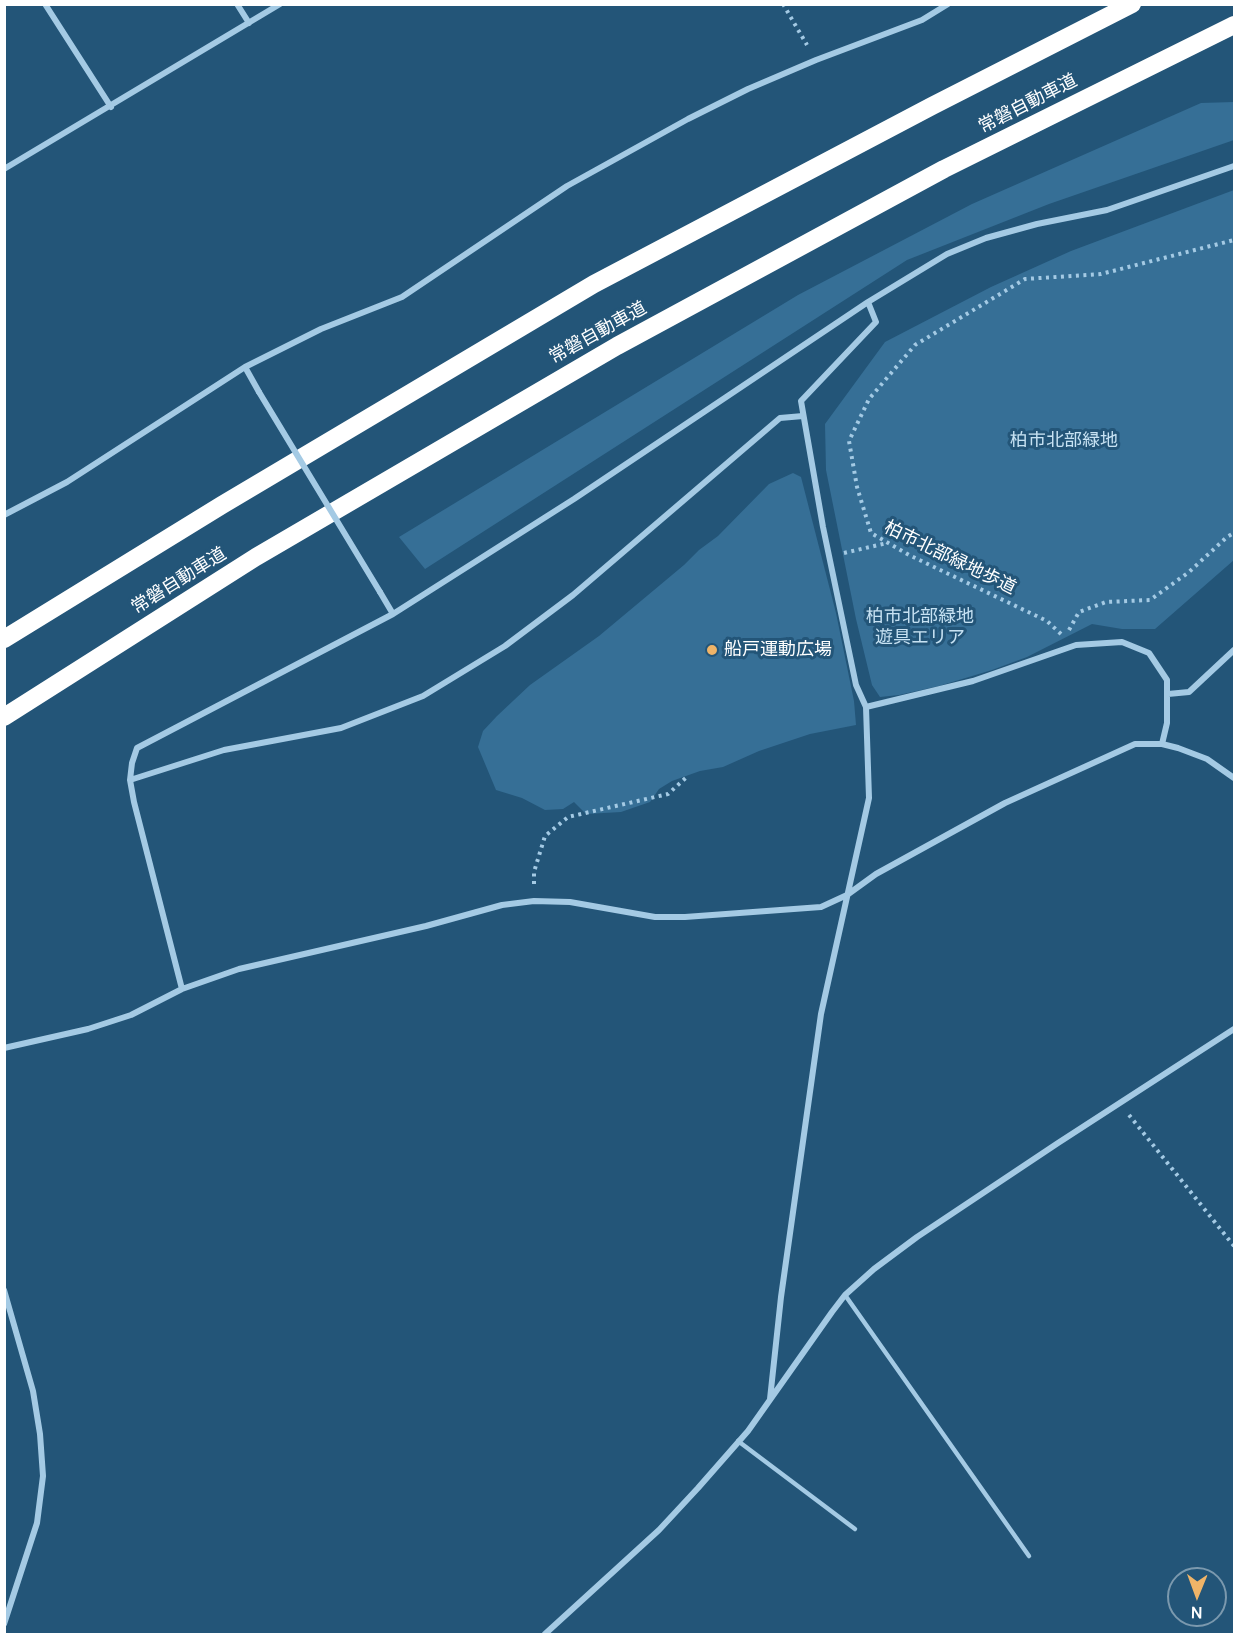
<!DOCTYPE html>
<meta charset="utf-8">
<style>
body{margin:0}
#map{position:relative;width:1239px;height:1639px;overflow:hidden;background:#235578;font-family:Manrope,sans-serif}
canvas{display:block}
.frame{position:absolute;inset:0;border:6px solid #fff;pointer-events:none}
.north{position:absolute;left:1167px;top:1567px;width:60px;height:60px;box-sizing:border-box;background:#235578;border:2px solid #7b99ae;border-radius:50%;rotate:181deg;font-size:16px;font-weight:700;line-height:24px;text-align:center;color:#fff}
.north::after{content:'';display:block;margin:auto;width:21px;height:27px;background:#efb468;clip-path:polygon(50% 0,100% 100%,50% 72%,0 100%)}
</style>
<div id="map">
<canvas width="1239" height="1639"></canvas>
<div class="frame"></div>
<div class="north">N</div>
</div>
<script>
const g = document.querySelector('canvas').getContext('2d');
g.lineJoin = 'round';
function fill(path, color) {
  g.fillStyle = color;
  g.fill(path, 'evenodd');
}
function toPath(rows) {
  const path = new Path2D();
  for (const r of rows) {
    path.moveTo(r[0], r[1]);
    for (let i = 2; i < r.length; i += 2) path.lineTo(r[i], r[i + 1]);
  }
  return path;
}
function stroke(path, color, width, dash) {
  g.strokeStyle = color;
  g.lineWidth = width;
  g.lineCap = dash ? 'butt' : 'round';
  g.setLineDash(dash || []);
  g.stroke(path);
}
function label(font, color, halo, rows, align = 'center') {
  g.font = font + ' Manrope,"Noto Sans JP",sans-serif';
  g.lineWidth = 6;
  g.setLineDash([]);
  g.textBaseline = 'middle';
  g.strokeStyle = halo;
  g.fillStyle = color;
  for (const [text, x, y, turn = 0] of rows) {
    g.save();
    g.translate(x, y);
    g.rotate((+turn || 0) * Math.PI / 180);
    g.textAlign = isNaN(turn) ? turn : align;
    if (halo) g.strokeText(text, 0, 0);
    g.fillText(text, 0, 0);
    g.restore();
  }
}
fill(toPath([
 [1234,102,1234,140,1049,204,907,260,425,569,399,537,798,295,972,204,1201,103],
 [1234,190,1234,560,1155,629,1122,629,1092,624,1027,657,992,670,939,686,899,695,880,697,872,685,856,619,826,470,825,424,885,342,991,287,1071,251],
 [793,473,801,477,836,613,854,701,856,725,810,734,759,751,723,767,700,771,672,781,659,789,650,802,621,812,586,814,574,802,563,809,545,810,522,798,496,790,478,747,483,731,497,716,530,685,599,636,684,565,699,550,718,536,769,484]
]), '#366f96');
stroke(toPath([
 [783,4,807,45],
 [844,553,887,543],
 [1069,630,1079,612,1106,602,1150,600,1189,572,1227,537,1234,533],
 [1061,634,1047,621,909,555,871,533,857,487,849,441,869,399,915,345,1025,279,1101,274,1234,240],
 [534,884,534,872,545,836,568,817,668,794,688,776],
 [1129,1115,1234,1246]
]), '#a4cae4', 4, [3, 4.5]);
stroke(toPath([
 [845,1295,1029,1556],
 [738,1441,855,1529]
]), '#a4cae4', 4.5);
stroke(toPath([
 [45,4,111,107],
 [237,4,249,23],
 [4,169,280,4],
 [245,367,259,392],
 [4,515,67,482,245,367,321,329,402,297,567,186,688,119,748,89,816,60,922,20,948,4],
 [380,592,393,614],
 [1168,694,1189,692,1234,650],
 [866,707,973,681,1076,645,1122,642,1149,653,1167,680,1167,723,1162,744],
 [130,780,224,750,341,728,423,696,505,646,573,595,780,418,803,416],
 [182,989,134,802,130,780,132,763,137,748,393,614,574,499,868,302,947,254,986,238,1037,224,1107,210,1234,166],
 [4,1048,88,1029,131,1015,182,989,239,969,426,926,502,905,534,901,570,902,655,917,685,917,821,907,847,895,876,874,1005,803,1135,744,1162,744,1178,748,1207,759,1234,778],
 [4,1290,33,1391,40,1434,43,1476,37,1523,4,1624],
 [770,1399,781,1297,821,1014,869,798,866,707,856,685,823,527,801,401,876,322,868,302],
 [545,1634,659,1530,698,1488,748,1431,832,1312,845,1295,874,1269,917,1237,1058,1143,1234,1029]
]), '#a4cae4', 6);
stroke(toPath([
 [4,639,222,505,594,284,932,106,1132,4],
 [4,717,256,557,617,346,944,169,1234,25]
]), '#fff', 18);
stroke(toPath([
 [259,392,380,592]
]), '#a4cae4', 6);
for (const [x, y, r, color] of [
 [712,650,6,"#efb468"]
]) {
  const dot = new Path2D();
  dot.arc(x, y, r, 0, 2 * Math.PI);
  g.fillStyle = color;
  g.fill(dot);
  stroke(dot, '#235578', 2);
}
label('18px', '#fff', '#235578', [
 ["常磐自動車道",1028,104,-27],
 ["常磐自動車道",598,333,-29],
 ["柏市北部緑地歩道",950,558,26],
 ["常磐自動車道",179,581,-32]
]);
label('18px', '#c7e2f3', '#235578', [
 ["柏市北部緑地",1064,441],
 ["柏市北部緑地",920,617],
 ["遊具エリア",920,638]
]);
label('18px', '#fff', '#235578', [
 ["船戸運動広場",724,650]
], 'left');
</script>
